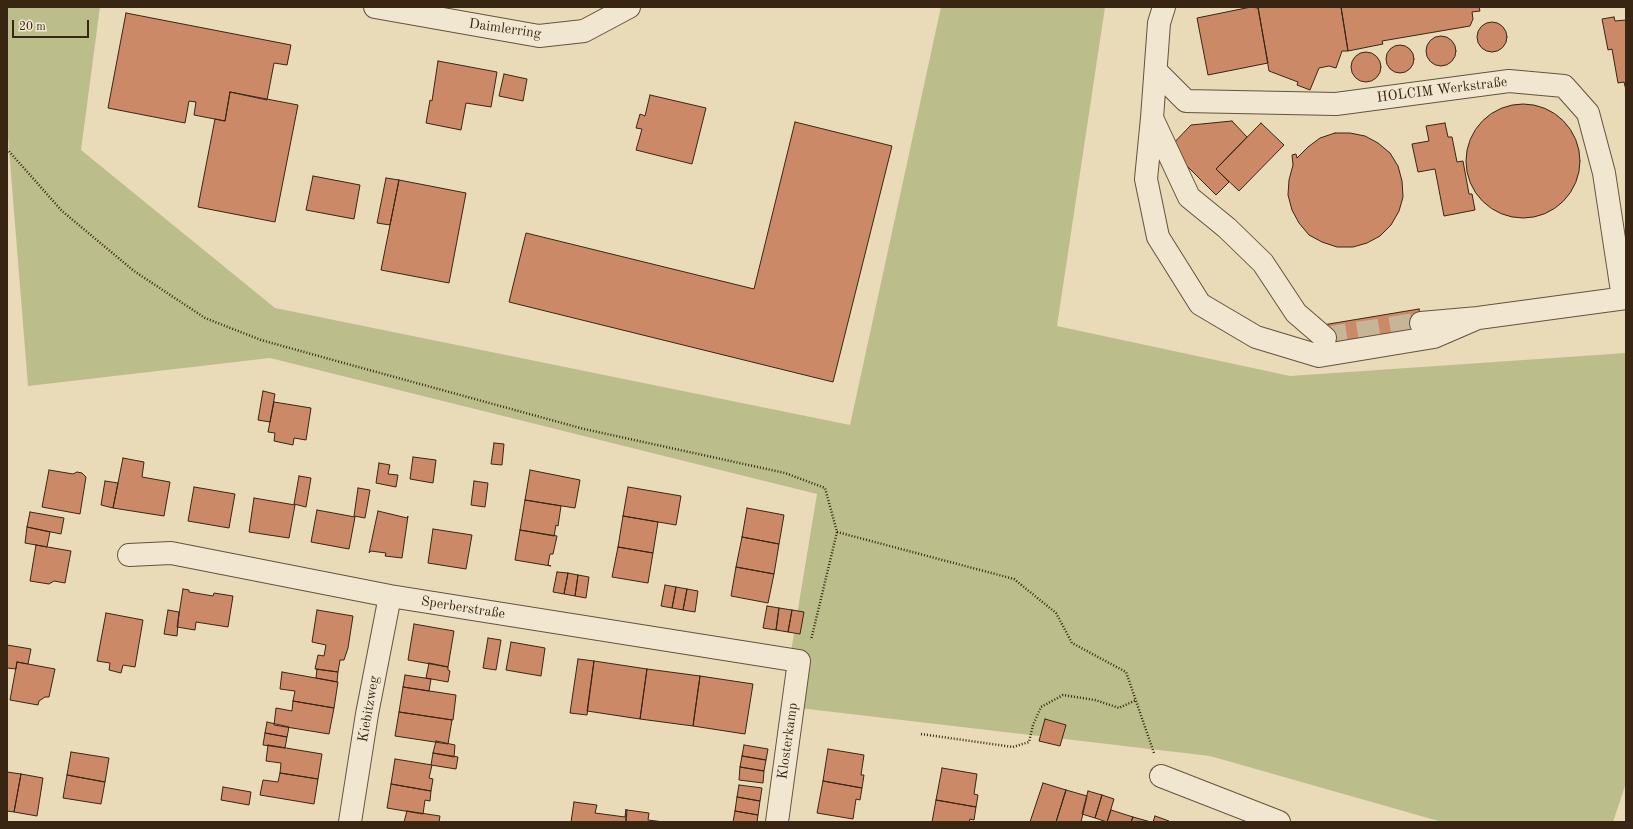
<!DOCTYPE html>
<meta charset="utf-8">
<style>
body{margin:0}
#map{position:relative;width:1633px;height:829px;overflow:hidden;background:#e9dab8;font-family:"Old Standard TT",serif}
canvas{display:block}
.frame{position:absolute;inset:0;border:8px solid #392612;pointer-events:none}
.scale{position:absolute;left:12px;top:20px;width:77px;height:18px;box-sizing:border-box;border:2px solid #392612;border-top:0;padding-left:5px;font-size:12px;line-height:14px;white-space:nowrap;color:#392612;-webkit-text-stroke:3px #f1e7d1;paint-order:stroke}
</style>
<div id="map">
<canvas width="1633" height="829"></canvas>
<div class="frame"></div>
<div class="scale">20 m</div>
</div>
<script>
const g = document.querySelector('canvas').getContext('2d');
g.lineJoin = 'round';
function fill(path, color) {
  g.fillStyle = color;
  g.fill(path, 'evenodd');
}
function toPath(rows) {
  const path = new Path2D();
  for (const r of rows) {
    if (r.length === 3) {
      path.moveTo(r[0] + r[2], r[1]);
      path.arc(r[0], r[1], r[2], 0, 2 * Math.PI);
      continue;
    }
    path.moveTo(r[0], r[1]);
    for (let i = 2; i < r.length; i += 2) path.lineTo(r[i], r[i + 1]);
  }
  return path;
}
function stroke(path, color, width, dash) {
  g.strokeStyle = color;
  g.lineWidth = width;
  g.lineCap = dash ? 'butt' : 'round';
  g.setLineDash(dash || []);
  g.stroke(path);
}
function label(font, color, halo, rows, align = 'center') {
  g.font = font + ' "Old Standard TT",serif';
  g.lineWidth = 4;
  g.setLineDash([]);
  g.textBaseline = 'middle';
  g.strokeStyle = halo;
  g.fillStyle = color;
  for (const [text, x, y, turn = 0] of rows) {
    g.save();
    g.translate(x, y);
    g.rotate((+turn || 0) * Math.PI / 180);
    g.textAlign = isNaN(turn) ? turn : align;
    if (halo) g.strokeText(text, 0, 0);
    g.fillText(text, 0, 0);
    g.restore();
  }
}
fill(toPath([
 [7,7,100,7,81,150,275,308,850,425,941,7,1105,7,1057,326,1290,376,1626,353,1626,783,1613,822,1442,822,1210,756,782,706,817,494,270,358,28,386,7,124]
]), '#bbbe8b');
const building = toPath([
 [1251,7,1258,8,1268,63,1208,75,1197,18,1251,7],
 [1341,7,1479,7,1480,11,1472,12,1473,19,1470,26,1382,41,1383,44,1348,51,1341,7],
 [1341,7,1348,51,1342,51,1336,68,1329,66,1319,68,1310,90,1297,85,1298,82,1269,71,1258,7,1341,7],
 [126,13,291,45,287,65,274,63,267,100,230,92,225,121,194,115,196,102,189,101,185,123,108,108,126,13],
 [1614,17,1615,21,1626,20,1626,90,1624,82,1618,83,1612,49,1608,50,1602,19,1614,17],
 [1492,37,15],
 [1441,51,15],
 [1400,59,14],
 [1366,67,15],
 [438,61,497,72,491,107,466,103,461,130,426,123,430,100,432,101,438,61],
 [504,74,527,79,523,101,499,96,504,74],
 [230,92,298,105,275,222,198,207,215,119,225,121,230,92],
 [650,95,706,108,692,164,636,150,642,129,636,128,640,114,645,116,650,95],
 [1523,161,57],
 [1232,121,1247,137,1216,169,1229,182,1216,195,1169,148,1191,125,1232,121],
 [795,122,892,146,833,382,509,302,526,233,754,289,795,122],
 [1261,123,1284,145,1239,191,1216,169,1261,123],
 [1445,123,1448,137,1452,137,1457,162,1463,161,1469,194,1472,194,1475,210,1444,216,1435,169,1418,172,1412,144,1429,141,1426,126,1445,123],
 [1335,133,1350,133,1365,136,1378,143,1390,153,1398,166,1402,181,1403,197,1399,211,1391,225,1380,236,1367,243,1353,247,1337,247,1322,242,1309,235,1299,223,1292,210,1288,195,1289,180,1293,165,1292,155,1296,154,1297,158,1308,147,1320,138,1335,133],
 [313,176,360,185,354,219,306,210,313,176],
 [386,178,399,180,390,225,377,223,386,178],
 [399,180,466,193,449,283,381,270,399,180],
 [1419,309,1424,336,1327,352,1323,325,1419,309],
 [263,391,275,394,270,422,258,420,263,391],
 [274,402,311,408,306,440,294,438,293,445,274,441,275,433,268,432,274,402],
 [494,443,504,444,502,465,491,464,494,443],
 [413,457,436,460,433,483,410,479,413,457],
 [123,458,144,462,142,477,170,482,164,516,113,508,123,458],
 [379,463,390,465,388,474,398,475,396,487,376,483,379,463],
 [49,470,73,474,77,472,82,473,86,477,80,514,42,507,49,470],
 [530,470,580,480,575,508,525,500,530,470],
 [299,476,311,478,306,507,294,504,299,476],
 [105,481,118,483,113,508,101,505,105,481],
 [474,481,488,483,485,507,471,505,474,481],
 [194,487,235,494,229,528,188,521,194,487],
 [628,487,681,496,676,525,623,516,628,487],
 [358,488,370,490,365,518,354,516,358,488],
 [254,498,295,505,289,538,249,532,254,498],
 [525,500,561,506,558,526,556,525,554,536,520,530,525,500],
 [747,508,784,515,779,544,742,537,747,508],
 [317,510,355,517,349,549,311,542,317,510],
 [378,511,407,518,408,516,402,558,385,556,386,553,371,551,369,553,378,511],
 [30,512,64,518,61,534,27,527,30,512],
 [623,516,658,522,653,553,618,547,623,516],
 [27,527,50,532,47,547,25,543,27,527],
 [433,529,472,535,466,569,428,563,433,529],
 [520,530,557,536,553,554,550,554,548,565,551,566,515,560,520,530],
 [742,537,779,544,774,574,736,567,742,537],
 [36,545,71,551,65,583,54,581,49,584,30,581,36,545],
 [618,547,653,553,648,583,612,577,618,547],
 [736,567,774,574,768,603,731,596,736,567],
 [557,572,568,573,564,594,553,592,557,572],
 [568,573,578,575,575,596,564,594,568,573],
 [578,575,589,577,586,598,575,596,578,575],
 [665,585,676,587,672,608,661,606,665,585],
 [676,587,687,589,683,610,672,608,676,587],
 [183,589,189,590,189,592,213,596,214,593,233,596,228,627,196,622,195,630,177,627,183,589],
 [687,589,698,591,695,612,683,610,687,589],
 [767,606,779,608,776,630,763,628,767,606],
 [779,608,792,610,788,632,776,630,779,608],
 [168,610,179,612,177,636,164,634,168,610],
 [317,610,353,616,348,648,344,660,340,660,338,672,315,669,318,655,324,656,326,645,312,642,317,610],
 [792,610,804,612,800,634,788,632,792,610],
 [106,613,143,620,135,667,123,665,121,673,109,670,110,663,97,661,106,613],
 [414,624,454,631,448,667,408,660,414,624],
 [488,638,501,640,496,670,483,668,488,638],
 [511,642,545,648,541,676,506,670,511,642],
 [7,645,31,649,28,664,17,662,16,669,7,668,7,645],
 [578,659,594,661,587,715,570,713,578,659],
 [594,661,647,669,640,719,587,711,594,661],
 [17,662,55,669,49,697,45,697,39,701,38,705,10,700,17,662],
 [429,663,448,667,448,670,450,671,448,682,426,678,429,663],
 [317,669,338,672,337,682,316,678,317,669],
 [647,669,700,676,693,726,640,719,647,669],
 [282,672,338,682,334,708,293,701,295,691,280,689,282,672],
 [405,675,431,679,429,691,403,687,405,675],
 [700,676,753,684,745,734,693,726,700,676],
 [403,687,456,695,453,720,399,712,403,687],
 [293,701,334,708,329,734,274,725,276,708,292,711,293,701],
 [399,712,452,720,448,744,395,736,399,712],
 [1045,719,1066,725,1060,746,1039,741,1045,719],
 [267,722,289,727,287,737,265,733,267,722],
 [265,733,287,737,285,748,263,745,265,733],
 [436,741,455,745,454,757,433,753,436,741],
 [268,745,322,754,318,779,280,773,281,763,266,761,268,745],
 [744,745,768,749,766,760,742,756,744,745],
 [828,749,864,755,861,775,864,775,862,788,823,781,828,749],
 [71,752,109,758,105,782,67,775,71,752],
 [433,753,458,757,456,769,431,765,433,753],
 [742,756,766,760,764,771,740,767,742,756],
 [395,759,432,765,429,778,433,779,431,791,391,784,395,759],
 [740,767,764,771,763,783,739,780,740,767],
 [942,768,977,774,974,794,978,795,976,807,936,800,942,768],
 [7,772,21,774,14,812,7,811,7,772],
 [280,773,318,779,314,804,260,795,263,780,278,782,280,773],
 [21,774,43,778,37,816,14,812,21,774],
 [67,775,105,782,101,804,63,798,67,775],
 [823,781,862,788,860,800,856,799,853,819,817,813,823,781],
 [1043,783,1066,790,1056,822,1030,822,1043,783],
 [391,784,431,791,430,801,425,800,423,814,387,808,391,784],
 [739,785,762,788,760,801,737,797,739,785],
 [223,787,251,792,249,805,221,800,223,787],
 [1066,790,1087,796,1081,822,1056,822,1066,790],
 [1088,791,1102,795,1095,818,1082,814,1088,791],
 [1102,795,1114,799,1107,822,1095,818,1102,795],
 [737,797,760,801,758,815,735,811,737,797],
 [936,800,976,807,974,820,970,819,969,822,932,822,936,800],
 [574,802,597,805,595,813,625,817,626,809,626,822,571,822,574,802],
 [627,810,649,813,648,820,664,822,626,822,627,810],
 [1111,810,1133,817,1131,822,1107,822,1111,810],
 [407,811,440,816,439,822,404,822,407,811],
 [735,811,758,815,757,822,733,822,735,811],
 [1155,816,1169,821,1168,822,1153,822,1155,816],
 [1133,817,1151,822,1131,822,1133,817]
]);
fill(building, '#cb8968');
stroke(building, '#392612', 1);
stroke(toPath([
 [1325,338,1421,323]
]), '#c6b697', 22, [22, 11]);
const minor = toPath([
 [375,7,539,36,584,31,629,7],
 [1164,7,1159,23,1152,118,1189,197,1227,228,1263,263,1296,313,1325,338],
 [1156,71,1186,101,1336,104,1509,81,1564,86,1588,113,1604,173,1623,298],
 [1152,118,1146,179,1158,237,1200,304,1256,337,1319,356,1434,337,1478,318],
 [1421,323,1478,318,1626,298],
 [129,555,171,553,390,596,799,661,777,822],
 [1161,776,1279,822],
 [350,822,367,714,390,596]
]);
stroke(minor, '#65533c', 24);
stroke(toPath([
 [7,149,62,211,134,271,205,318,261,340,351,365,584,429,785,473,825,488,837,532,811,640],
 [837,532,1014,579,1056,613,1072,643,1126,672,1154,753],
 [921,734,1013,747,1029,742,1033,725,1041,707,1063,695,1095,700,1119,708,1136,700]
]), '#392612', 2.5, [1, 2]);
stroke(minor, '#f1e7d1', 22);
label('14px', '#392612', '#f1e7d1', [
 ["Daimlerring",505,29,8],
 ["HOLCIM Werkstraße",1442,90,-7],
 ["Sperberstraße",463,608,9],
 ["Kiebitzweg",369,709,-80],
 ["Klosterkamp",788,741,-82]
]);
</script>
